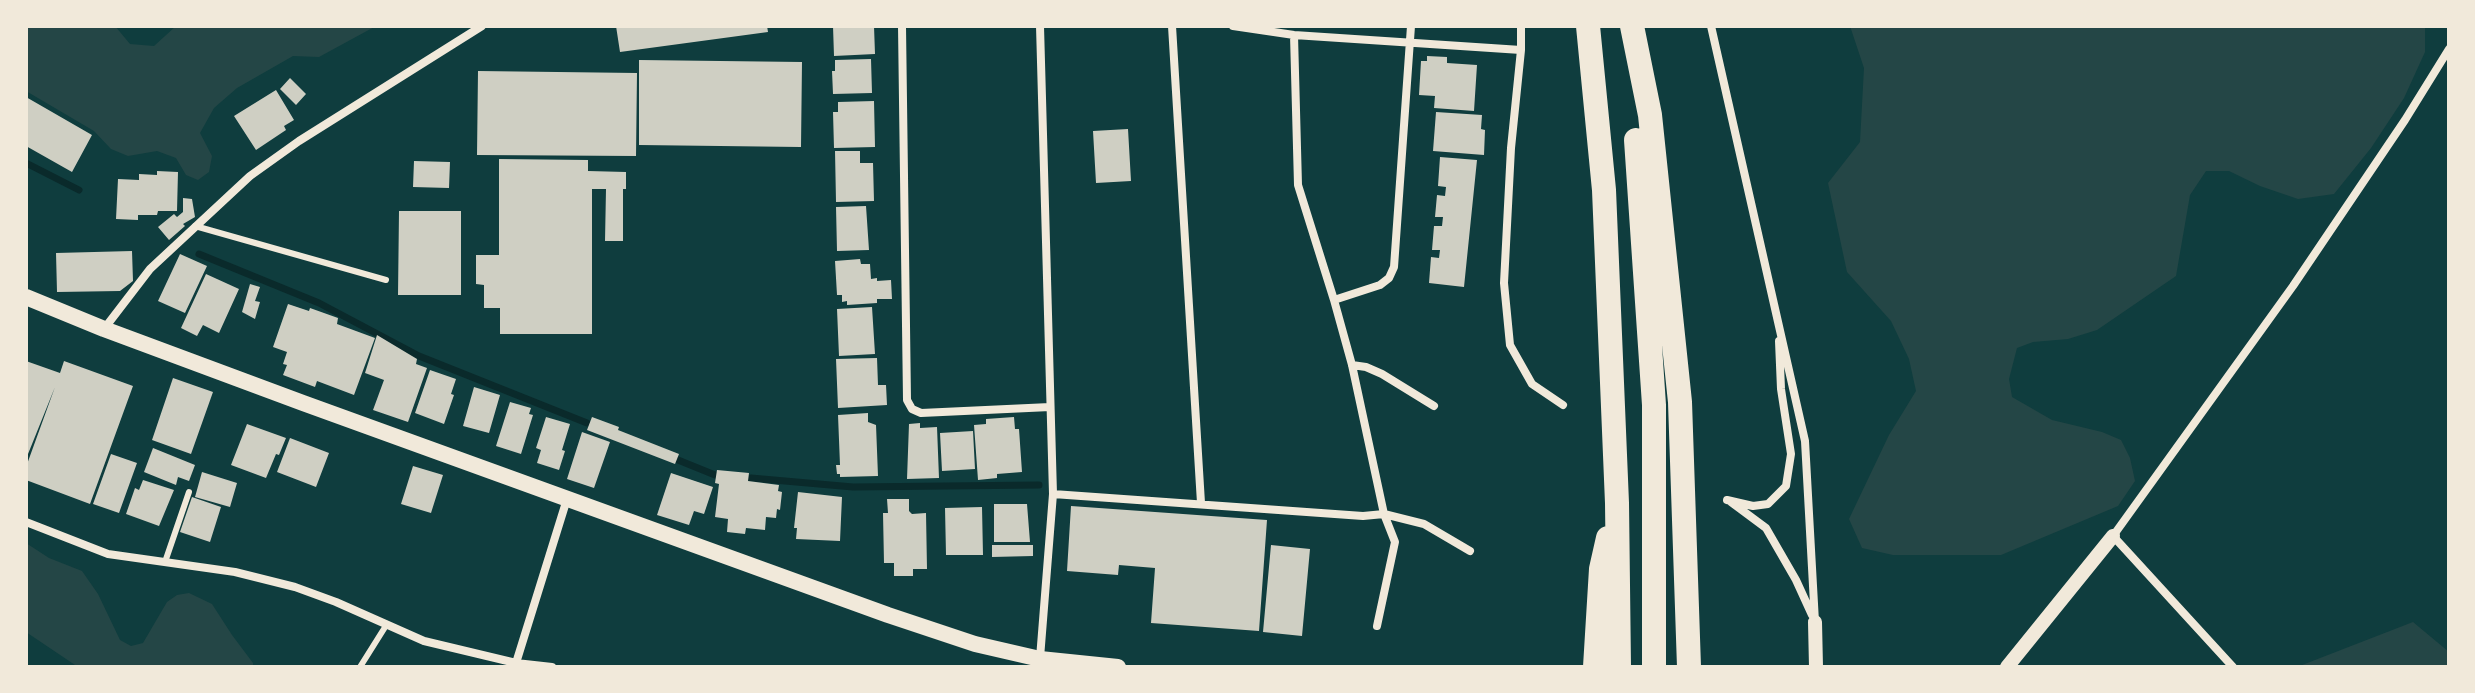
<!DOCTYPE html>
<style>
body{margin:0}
#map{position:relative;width:2475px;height:693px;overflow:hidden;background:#0f3d3e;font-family:Roboto,sans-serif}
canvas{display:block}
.frame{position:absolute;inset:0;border:28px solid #f1e9da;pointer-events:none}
</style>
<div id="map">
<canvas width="2475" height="693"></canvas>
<div class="frame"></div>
</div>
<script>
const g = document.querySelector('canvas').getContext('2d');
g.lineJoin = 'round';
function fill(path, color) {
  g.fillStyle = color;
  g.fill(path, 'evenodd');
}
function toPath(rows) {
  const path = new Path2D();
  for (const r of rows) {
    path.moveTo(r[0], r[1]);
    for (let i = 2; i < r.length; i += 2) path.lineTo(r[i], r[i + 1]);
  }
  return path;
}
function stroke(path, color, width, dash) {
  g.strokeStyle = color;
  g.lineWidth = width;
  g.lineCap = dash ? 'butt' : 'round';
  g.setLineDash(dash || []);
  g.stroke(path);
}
fill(toPath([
 [26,26,115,26,130,44,154,46,176,26,376,26,319,57,293,56,237,88,214,108,200,133,212,156,209,172,198,180,186,175,176,158,157,151,128,156,111,149,94,131,26,91],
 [1850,26,2425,26,2425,52,2404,98,2371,148,2334,194,2298,199,2260,186,2229,171,2206,171,2190,195,2176,276,2097,330,2068,339,2033,342,2017,348,2009,379,2012,397,2052,420,2102,432,2121,440,2130,458,2135,481,2118,506,2001,555,1893,555,1862,548,1849,519,1889,435,1916,391,1909,359,1891,321,1847,272,1828,183,1860,142,1864,68],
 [26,543,49,558,82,571,98,594,120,640,131,646,143,643,167,602,177,595,189,593,212,604,232,635,253,663,253,667,78,667,26,632],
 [2413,622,2449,652,2449,667,2297,667]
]), '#244646');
stroke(toPath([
 [26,163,79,190],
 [199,254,319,303,419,356,587,423],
 [678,460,715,475],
 [751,478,853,487,1039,485]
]), '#0a2a2b', 7);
fill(toPath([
 [616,26,767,26,768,32,620,52],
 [833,26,874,26,875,54,834,56],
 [1427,56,1447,57,1447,63,1477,65,1474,111,1434,108,1435,96,1419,95,1421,61,1427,61],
 [871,59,872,93,833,94,832,71,835,71,835,60],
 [639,60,802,62,801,147,639,145],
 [478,71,637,73,636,156,477,155],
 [290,78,306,94,296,105,280,89],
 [276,90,294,120,284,126,286,130,256,150,234,116],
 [26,97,92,135,72,172,26,146],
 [874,101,875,147,834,148,833,112,838,112,838,102],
 [1436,112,1482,115,1481,129,1485,130,1484,155,1433,151],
 [1128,129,1131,181,1096,183,1093,131],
 [835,151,860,151,860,163,873,163,874,201,836,202],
 [1440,157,1477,160,1464,287,1429,283,1431,257,1439,258,1440,250,1432,250,1434,226,1442,226,1443,217,1435,217,1437,195,1445,196,1446,187,1438,186],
 [499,159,588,160,588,171,626,172,626,189,623,189,623,241,605,241,606,189,592,189,592,334,500,334,500,308,484,308,484,285,476,284,476,255,499,255],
 [414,161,450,162,449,188,413,187],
 [157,171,178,172,177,211,158,211,157,215,138,215,138,220,116,219,118,179,139,180,139,174,157,175],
 [183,198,192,199,195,217,183,224,185,226,169,240,158,227,174,214,177,217,183,212],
 [866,206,869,250,837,251,836,207],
 [399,211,461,211,461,295,398,295],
 [132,251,133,281,120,291,57,292,56,253],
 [180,254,207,266,185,313,158,301],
 [860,259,861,264,870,264,871,279,877,278,877,281,891,280,892,299,877,299,877,303,847,305,847,301,842,302,842,295,837,295,835,261],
 [206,274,239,289,219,333,203,325,197,336,181,328],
 [250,284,260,287,255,301,260,302,255,319,242,312],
 [288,304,309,311,310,308,338,318,337,324,375,338,354,395,317,381,315,387,283,375,287,365,283,364,287,352,273,347],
 [872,307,875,354,839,356,837,309],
 [377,335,417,359,416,364,427,368,408,422,373,410,384,380,365,373],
 [877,358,878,385,886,385,887,405,838,408,836,359],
 [26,361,60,373,64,361,133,386,90,504,26,480,26,467,55,387,26,459],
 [430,370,456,379,451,394,454,395,444,424,415,413],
 [173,378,213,392,191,454,152,440],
 [474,387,500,395,489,433,463,426],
 [510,402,531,408,529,414,533,415,521,454,496,446],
 [868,413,868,422,876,425,878,476,840,477,840,474,837,474,836,465,840,465,838,415],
 [546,417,570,424,562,450,565,451,559,470,537,463,541,450,536,448],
 [592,417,619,427,618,430,679,454,675,464,587,430],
 [1014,417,1015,429,1019,429,1022,472,997,474,997,478,978,480,974,425,986,424,986,419],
 [920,423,920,428,937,427,939,478,907,479,909,424],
 [247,424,286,438,279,455,276,454,266,478,231,465],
 [973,431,975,469,942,471,940,433],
 [582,432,610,442,594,488,567,479],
 [290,438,329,453,316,487,277,472],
 [153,448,195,465,189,481,178,477,176,485,144,472],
 [111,454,137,463,119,513,93,504],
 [413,466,443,475,431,513,401,504],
 [717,470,749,473,748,481,779,485,778,491,782,492,780,510,777,509,776,518,766,517,765,530,746,528,745,534,727,532,728,519,715,517,719,484,715,483],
 [202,472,237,483,230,507,195,497],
 [671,473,713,487,704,514,694,511,689,525,657,515],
 [143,480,174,490,159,526,126,514,135,488,139,490],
 [798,492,842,497,840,541,796,539,797,528,794,528],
 [192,497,221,507,210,542,180,532],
 [887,499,909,499,909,511,912,514,926,513,927,569,913,569,913,576,894,576,894,563,884,563,883,513,888,513],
 [994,504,1027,504,1030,542,994,542],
 [1071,506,1267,520,1259,631,1151,623,1155,568,1119,565,1118,575,1067,571],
 [982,507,983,555,946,555,945,508],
 [992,545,1033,545,1033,556,992,557],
 [1271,545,1310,549,1302,636,1263,632]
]), '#cfcfc3');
stroke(toPath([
 [195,226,386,280],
 [165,562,189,492],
 [360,667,387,624]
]), '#f1e9da', 6);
stroke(toPath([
 [902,26,907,400,912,409,921,413,1050,407],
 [1040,26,1053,494,1040,658],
 [1172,26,1201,503],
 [1233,26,1294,35,1521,50],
 [1521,26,1521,50,1511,148,1504,283,1510,345,1532,384,1563,405],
 [1711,26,1805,441,1815,622],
 [1294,35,1298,185,1334,300,1380,285,1389,278,1394,267,1411,26],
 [104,329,150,269,250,176,299,141,482,26],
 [1352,365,1366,367,1382,374,1434,406],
 [1053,494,1363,516,1384,514,1352,365,1334,300],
 [1727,500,1753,506,1768,504,1786,486,1791,454,1781,389,1779,341],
 [1731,502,1766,528,1796,580,1812,615],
 [1384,514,1424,524,1470,551],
 [26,522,108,554,235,572,295,587,336,602,424,641,516,663,552,667],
 [1377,626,1395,542,1384,514],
 [516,663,567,499],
 [2233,667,2113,536,2293,286,2405,120,2449,49]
]), '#f1e9da', 8);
stroke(toPath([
 [1815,622,1816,667],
 [2007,667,2113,536]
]), '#f1e9da', 14);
stroke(toPath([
 [26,297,104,329,303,403,888,615,975,644,1040,659,1118,667]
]), '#f1e9da', 16);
stroke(toPath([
 [1588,26,1604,190,1617,503,1619,667],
 [1632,26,1650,115,1680,402,1689,667],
 [1636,140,1654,405,1654,667],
 [1595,667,1601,569,1608,538]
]), '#f1e9da', 24);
</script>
